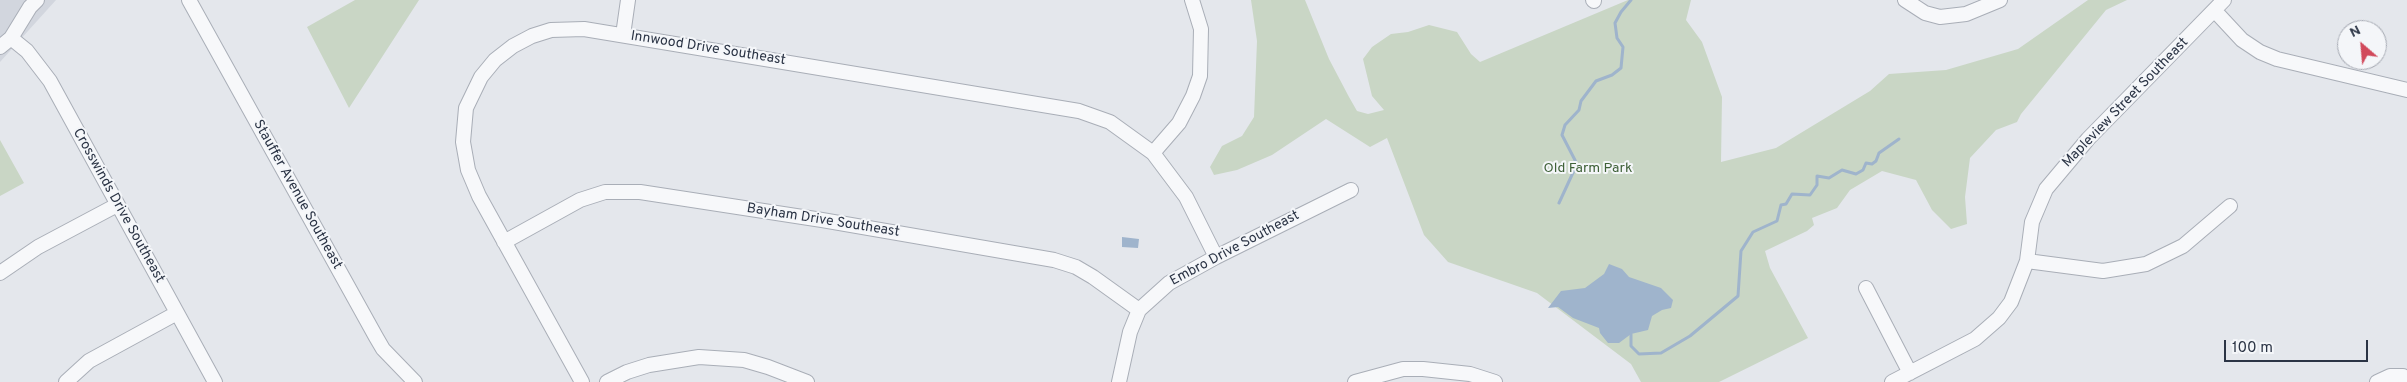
<!DOCTYPE html>
<style>
body{margin:0}
#map{position:relative;width:2407px;height:382px;overflow:hidden;background:#e4e7ec;font-family:Overpass,sans-serif}
canvas{display:block}
.north{position:absolute;left:2337px;top:20px;width:50px;height:50px;box-sizing:border-box;background:#f4f6f9;border:1px solid #a4a8b1;border-radius:50%;rotate:333deg;font-size:14px;font-weight:700;line-height:20px;text-align:center;color:#2b3445}
.north::after{content:'';display:block;margin:auto;width:18px;height:22px;background:#d1495b;clip-path:polygon(50% 0,100% 100%,50% 72%,0 100%)}
.scale{position:absolute;left:2224px;top:340px;width:144px;height:22px;box-sizing:border-box;border:2px solid #2b3445;border-top:0;padding-left:6px;font-size:15px;line-height:18px;white-space:nowrap;color:#2b3445;-webkit-text-stroke:4px #f4f6f9;paint-order:stroke}
</style>
<div id="map">
<canvas width="2407" height="382"></canvas>
<div class="north">N</div>
<div class="scale">100 m</div>
</div>
<script>
const g = document.querySelector('canvas').getContext('2d');
g.lineJoin = 'round';
function fill(path, color) {
  g.fillStyle = color;
  g.fill(path, 'evenodd');
}
function toPath(rows) {
  const path = new Path2D();
  for (const r of rows) {
    path.moveTo(r[0], r[1]);
    for (let i = 2; i < r.length; i += 2) path.lineTo(r[i], r[i + 1]);
  }
  return path;
}
function stroke(path, color, width, dash) {
  g.strokeStyle = color;
  g.lineWidth = width;
  g.lineCap = dash ? 'butt' : 'round';
  g.setLineDash(dash || []);
  g.stroke(path);
}
function label(font, color, halo, rows, align = 'center') {
  g.font = font + ' Overpass,sans-serif';
  g.lineWidth = 4;
  g.setLineDash([]);
  g.textBaseline = 'middle';
  g.strokeStyle = halo;
  g.fillStyle = color;
  for (const [text, x, y, turn = 0] of rows) {
    g.save();
    g.translate(x, y);
    g.rotate((+turn || 0) * Math.PI / 180);
    g.textAlign = isNaN(turn) ? turn : align;
    if (halo) g.strokeText(text, 0, 0);
    g.fillText(text, 0, 0);
    g.restore();
  }
}
fill(toPath([
 [0,0,56,0,0,62]
]), '#d2d6de');
fill(toPath([
 [355,0,419,0,349,108,307,27],
 [1251,0,1305,0,1329,59,1349,97,1357,111,1368,114,1384,110,1372,96,1363,59,1372,47,1391,34,1408,32,1429,25,1457,32,1471,54,1480,62,1628,0,1691,0,1686,20,1702,42,1722,97,1721,162,1776,148,1870,91,1889,74,1946,70,2018,49,2088,0,2127,0,2106,10,2021,114,2017,122,1996,130,1970,158,1965,197,1967,224,1951,229,1932,210,1916,180,1882,171,1850,190,1837,208,1812,218,1814,225,1807,231,1765,251,1770,268,1808,338,1719,382,1641,382,1631,364,1537,293,1448,262,1424,235,1387,138,1370,147,1326,119,1272,155,1237,170,1214,175,1210,167,1222,146,1242,136,1254,117,1257,41],
 [0,140,24,183,0,196]
]), '#c9d6c5');
fill(toPath([
 [1122,237,1139,239,1138,248,1122,247],
 [1609,264,1622,269,1629,277,1661,288,1673,300,1671,308,1662,310,1652,316,1648,330,1631,334,1619,343,1608,343,1600,333,1599,328,1573,318,1558,307,1548,308,1561,291,1585,288,1604,274]
]), '#9fb4cc');
stroke(toPath([
 [1559,203,1577,164,1562,135,1565,125,1579,110,1581,101,1596,81,1612,75,1621,68,1623,47,1617,38,1615,23,1621,12,1631,0],
 [1631,334,1631,346,1639,354,1661,353,1690,336,1738,296,1741,251,1753,232,1777,221,1781,205,1786,204,1792,194,1810,195,1817,185,1817,176,1829,178,1842,170,1856,174,1863,170,1866,163,1872,164,1876,161,1879,153,1899,139]
]), '#9fb4cc', 3);
const minor = toPath([
 [189,0,376,337,383,349,415,382],
 [1593,0,1594,1],
 [1905,0,1925,13,1940,17,1966,14,2000,0],
 [2215,11,2242,40,2260,52,2277,59,2407,90],
 [623,35,628,0],
 [11,38,27,51,50,81,215,382],
 [0,47,11,38,30,7,37,0],
 [1153,153,1179,123,1193,96,1200,76,1201,29,1192,0],
 [504,242,580,200,605,192,640,192,822,220,1054,260,1076,267,1093,277,1139,310],
 [2027,261,2103,271,2146,264,2183,246,2230,206],
 [0,273,38,247,117,205],
 [1866,288,1910,373],
 [66,382,89,361,177,313],
 [582,382,479,196,468,170,463,142,466,108,481,77,495,60,513,46,532,36,551,30,584,29,1079,111,1110,122,1153,153,1186,197,1216,257],
 [607,382,627,372,649,365,699,357,744,360,768,367,807,382],
 [1119,382,1130,332,1139,310,1169,283,1216,257,1351,190],
 [1355,382,1403,369,1423,369,1470,374,1495,382],
 [1892,382,1975,339,1999,318,2011,302,2027,261,2032,222,2046,189,2088,139,2224,0],
 [2377,382,2390,376,2403,376,2407,379]
]);
stroke(minor, '#a9aeb7', 16);
stroke(minor, '#f7f8fa', 14);
label('14px', '#2b3445', '#f4f6f9', [
 ["Innwood Drive Southeast",708,49,9],
 ["Mapleview Street Southeast",2126,103,-46],
 ["Stauffer Avenue Southeast",297,195,61],
 ["Crosswinds Drive Southeast",118,206,61],
 ["Bayham Drive Southeast",823,221,9],
 ["Embro Drive Southeast",1235,249,-28]
]);
label('14px', '#3f6138', '#f4f6f9', [
 ["Old Farm Park",1588,169]
]);
</script>
